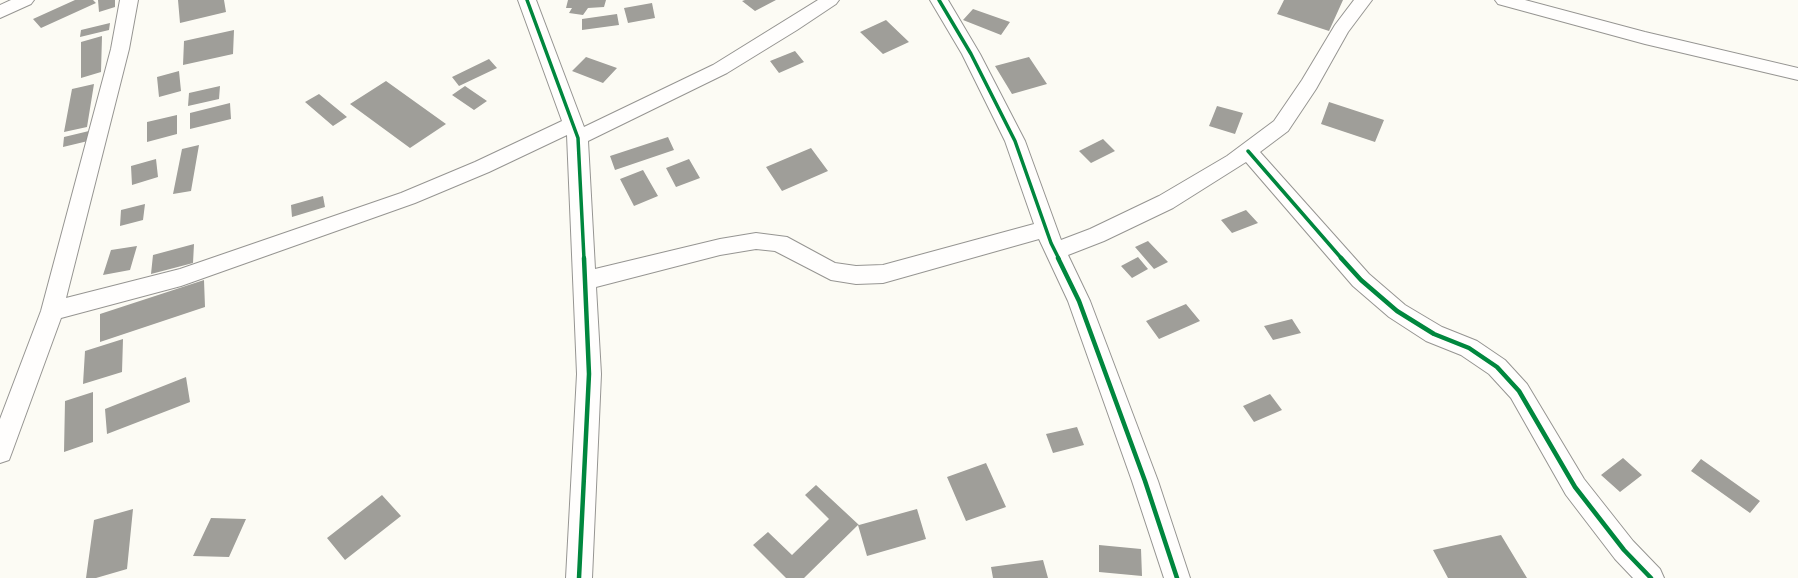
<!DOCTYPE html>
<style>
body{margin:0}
canvas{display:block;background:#fcfbf4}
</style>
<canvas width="1798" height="578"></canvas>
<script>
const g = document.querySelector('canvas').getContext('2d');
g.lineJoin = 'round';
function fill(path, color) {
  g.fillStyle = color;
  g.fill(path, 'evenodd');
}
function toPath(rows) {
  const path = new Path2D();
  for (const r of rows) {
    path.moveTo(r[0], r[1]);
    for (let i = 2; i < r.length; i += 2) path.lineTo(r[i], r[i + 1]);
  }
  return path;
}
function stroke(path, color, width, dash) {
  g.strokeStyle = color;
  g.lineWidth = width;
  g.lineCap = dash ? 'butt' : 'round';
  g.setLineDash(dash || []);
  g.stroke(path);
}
fill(toPath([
 [75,0,93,0,96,3,41,28,33,19],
 [98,0,115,0,115,7,99,12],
 [178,0,224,0,226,12,180,23],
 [568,0,606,0,604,7,588,8,583,15,569,13,572,8,566,8],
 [745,0,776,0,755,11,742,1],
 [1284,0,1343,0,1329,31,1277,14],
 [652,3,655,18,628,23,624,8],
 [973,9,1010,22,1001,35,963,20],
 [617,14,619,25,582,30,582,19],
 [886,20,909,42,883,54,860,32],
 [110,23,109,30,80,37,81,30],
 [234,30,233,54,183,65,184,41],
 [102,36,101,72,81,78,81,42],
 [795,51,804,62,779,73,770,61],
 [586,57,617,68,603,83,572,71],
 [1029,57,1047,84,1012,94,995,66],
 [489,59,497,68,459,86,452,77],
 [179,71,181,91,159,97,157,77],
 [386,81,446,124,410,148,350,104],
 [94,84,87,127,64,132,72,89],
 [220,86,219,99,188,106,189,93],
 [465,86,487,101,474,110,452,95],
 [319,94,347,117,333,126,305,102],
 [1329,102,1384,120,1375,142,1321,124],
 [230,103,231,119,190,129,190,113],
 [1217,106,1243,113,1235,134,1209,126],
 [177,115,177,134,147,142,147,122],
 [89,131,88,141,63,147,64,137],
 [668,137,674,150,615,170,610,156],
 [1103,139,1115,151,1091,163,1079,151],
 [199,145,191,191,173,194,182,149],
 [811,148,828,171,782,191,766,167],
 [156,159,158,177,132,185,131,166],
 [689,159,700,178,676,187,666,168],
 [643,170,658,196,634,206,620,179],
 [323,196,325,207,292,217,291,205],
 [145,204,143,220,120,226,121,210],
 [1246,210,1258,223,1232,233,1221,220],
 [1148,241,1168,262,1154,269,1135,247],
 [194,244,193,263,151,274,153,255],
 [137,246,130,270,103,275,111,250],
 [1138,257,1148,269,1132,278,1121,266],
 [204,280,205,307,100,342,100,314],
 [1186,304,1200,321,1159,339,1146,321],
 [1292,319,1301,333,1273,340,1264,326],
 [123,339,122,372,83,384,85,351],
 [186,377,190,402,107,434,105,409],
 [93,392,93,442,64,452,65,401],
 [1270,394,1282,410,1254,422,1243,406],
 [1077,427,1084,445,1053,453,1046,434],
 [1623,458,1642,475,1620,492,1601,475],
 [1701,459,1760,501,1750,513,1691,471],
 [986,463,1006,507,966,521,947,477],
 [816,485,859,525,917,509,926,539,867,556,858,525,804,578,786,578,753,545,768,532,792,555,829,519,805,495],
 [382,495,401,516,345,560,327,538],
 [133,509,127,569,96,578,86,578,94,520],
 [211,518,246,519,229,557,193,556],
 [1501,535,1527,578,1448,578,1433,550],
 [1099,545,1141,549,1142,576,1099,572],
 [1043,560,1048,578,993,578,991,567]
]), '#9f9e99');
const street = toPath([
 [11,0,34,0,31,4,0,18,0,5,11,0],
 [120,0,138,0,129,49,66,298,180,269,401,193,475,162,562,121,518,0,536,0,584,127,713,65,818,0,839,0,836,4,797,30,727,73,588,141,595,269,720,239,756,233,787,237,835,263,856,266,883,265,1034,224,1005,141,962,54,930,0,948,0,980,54,1025,141,1061,240,1090,229,1159,196,1227,156,1274,121,1302,80,1335,25,1354,0,1372,0,1348,32,1316,89,1288,131,1260,152,1369,274,1405,305,1442,327,1477,341,1505,360,1527,384,1584,479,1633,541,1660,569,1664,578,1633,578,1615,559,1566,495,1511,398,1489,374,1461,355,1426,341,1389,317,1353,286,1246,162,1173,208,1104,241,1068,255,1090,301,1158,481,1190,578,1164,578,1132,481,1068,301,1039,239,883,283,856,284,831,280,775,251,756,249,720,255,596,287,601,374,592,578,566,578,577,374,567,135,489,172,415,203,181,286,61,318,12,452,9,460,0,463,0,419,41,311,111,49,120,0],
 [1495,0,1525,0,1645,32,1798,68,1798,80,1645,44,1498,4,1495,0]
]);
stroke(street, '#969592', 2);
fill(street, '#fffefd');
stroke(toPath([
 [527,0,578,138,584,259],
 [939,0,971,54,1015,141,1051,243,1059,259],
 [1248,151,1342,259]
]), '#00873e', 3.5);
stroke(toPath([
 [1058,258,1079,301,1145,481,1177,578],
 [1341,258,1361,280,1397,311,1434,334,1469,348,1497,367,1519,391,1575,487,1624,550,1651,578],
 [579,578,589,374,584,258]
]), '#00873e', 4.5);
</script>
